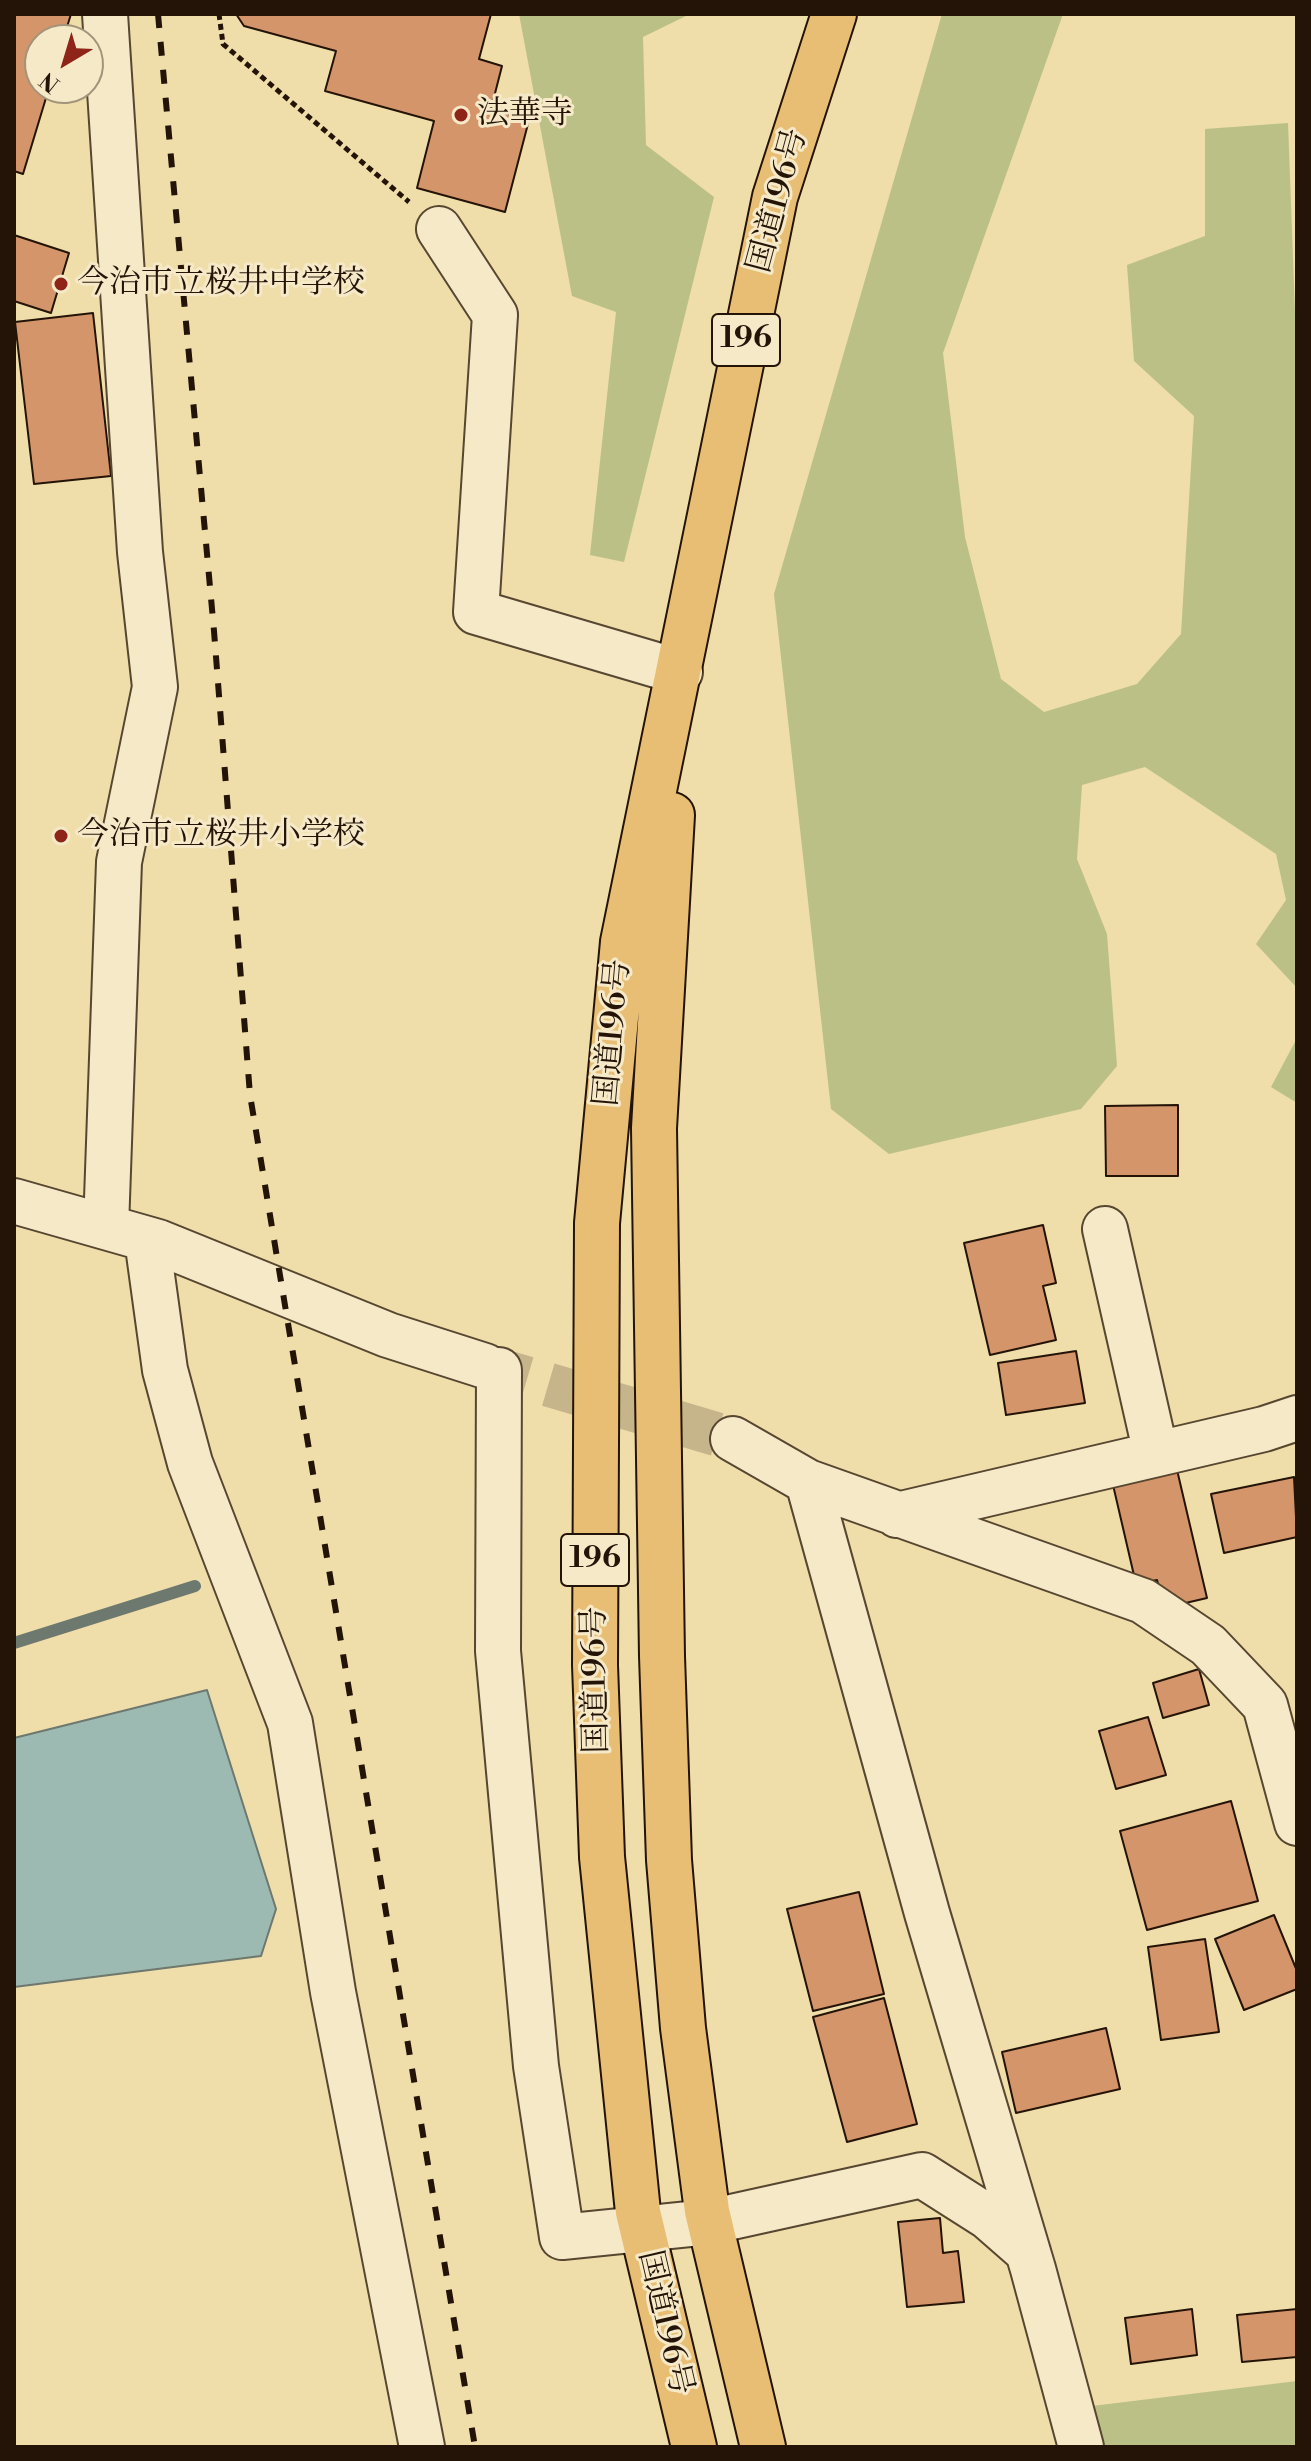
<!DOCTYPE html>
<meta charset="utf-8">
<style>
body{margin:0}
#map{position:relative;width:1311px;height:2461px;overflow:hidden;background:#efddaa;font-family:"Libre Bodoni",serif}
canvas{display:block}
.frame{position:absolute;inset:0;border:16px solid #241408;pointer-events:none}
.north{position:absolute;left:24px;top:24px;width:80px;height:80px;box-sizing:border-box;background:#f5e9c8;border:2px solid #a1947b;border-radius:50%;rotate:218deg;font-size:22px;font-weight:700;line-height:32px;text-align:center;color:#241408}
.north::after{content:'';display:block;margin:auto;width:28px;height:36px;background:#8f2418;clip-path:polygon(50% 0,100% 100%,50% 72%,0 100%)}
</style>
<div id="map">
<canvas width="1311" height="2461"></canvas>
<div class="frame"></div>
<div class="north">N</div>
</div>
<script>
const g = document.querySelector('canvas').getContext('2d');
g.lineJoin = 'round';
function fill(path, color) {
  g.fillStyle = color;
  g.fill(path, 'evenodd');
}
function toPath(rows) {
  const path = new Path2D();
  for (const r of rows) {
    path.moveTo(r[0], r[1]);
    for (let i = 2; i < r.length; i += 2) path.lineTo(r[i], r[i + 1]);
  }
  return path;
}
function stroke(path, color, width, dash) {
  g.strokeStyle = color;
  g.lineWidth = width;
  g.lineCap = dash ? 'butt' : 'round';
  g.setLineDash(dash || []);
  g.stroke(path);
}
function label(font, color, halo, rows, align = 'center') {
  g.font = font + ' "Libre Bodoni","Noto Serif JP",serif';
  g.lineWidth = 6;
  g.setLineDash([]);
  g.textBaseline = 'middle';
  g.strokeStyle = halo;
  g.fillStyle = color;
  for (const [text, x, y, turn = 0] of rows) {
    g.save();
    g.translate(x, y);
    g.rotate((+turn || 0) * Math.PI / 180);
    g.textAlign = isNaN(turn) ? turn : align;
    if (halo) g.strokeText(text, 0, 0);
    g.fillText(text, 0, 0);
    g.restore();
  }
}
fill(toPath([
 [519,14,690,14,643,37,646,145,714,197,624,562,590,555,616,312,572,296],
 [942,14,1063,14,943,353,965,537,1001,679,1044,712,1137,684,1181,634,1194,416,1134,361,1127,265,1205,236,1205,129,1288,123,1297,366,1297,988,1256,944,1286,900,1276,854,1145,767,1082,785,1077,859,1107,934,1117,1066,1081,1109,889,1154,831,1109,774,594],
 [1297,1038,1297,1103,1271,1087],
 [1297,2381,1297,2447,1102,2447,1092,2406]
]), '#bbc087');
const water = toPath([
 [207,1690,276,1909,261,1956,14,1987,14,1738,207,1690]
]);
fill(water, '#9dbab2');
stroke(water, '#6d786e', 2);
stroke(toPath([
 [14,1643,195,1586]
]), '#6d786e', 12);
const building = toPath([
 [14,14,71,14,63,40,40,40,40,88,49,88,23,174,14,171,14,14],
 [236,14,491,14,479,59,502,66,491,109,529,120,505,212,417,188,434,121,325,91,336,51,244,26,236,14],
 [14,235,69,253,51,313,14,301,14,235],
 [93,313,111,476,34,484,15,322,93,313],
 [1178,1105,1178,1176,1106,1176,1105,1106,1178,1105],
 [1043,1225,1056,1283,1043,1286,1056,1340,990,1355,964,1243,1043,1225],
 [1076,1351,1085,1403,1006,1415,998,1363,1076,1351],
 [1174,1457,1207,1598,1164,1608,1157,1580,1136,1584,1110,1472,1174,1457],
 [1294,1477,1297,1537,1224,1553,1211,1494,1294,1477],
 [1199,1669,1209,1705,1163,1718,1153,1683,1199,1669],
 [1148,1717,1166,1775,1116,1789,1099,1731,1148,1717],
 [1231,1801,1258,1901,1147,1930,1120,1831,1231,1801],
 [859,1892,884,1994,813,2011,787,1909,859,1892],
 [1274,1915,1297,1971,1297,1989,1244,2010,1215,1939,1274,1915],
 [1205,1939,1219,2032,1161,2040,1148,1947,1205,1939],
 [884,1998,917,2124,847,2142,813,2017,884,1998],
 [1106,2028,1120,2089,1016,2113,1002,2052,1106,2028],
 [940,2218,943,2253,958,2251,964,2302,907,2307,898,2222,940,2218],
 [1192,2309,1197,2355,1131,2364,1125,2318,1192,2309],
 [1297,2309,1297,2357,1242,2362,1237,2315,1297,2309]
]);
fill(building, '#d4956b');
stroke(building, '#241408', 2);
stroke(toPath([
 [485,1366,733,1439]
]), '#c6b58a', 44, [44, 22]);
const minor = toPath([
 [105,14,140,552,155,687,119,862,106,1227],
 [439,229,495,315,476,612,680,672],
 [14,1201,158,1242,388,1335,485,1366],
 [1105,1229,1156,1454],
 [147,1239,165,1370,190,1463,290,1723,333,1992,422,2447],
 [499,1370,498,1651,536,2066,562,2237,709,2222,922,2175,988,2217,1028,2252],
 [733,1439,808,1482,1143,1601,1208,1645,1265,1705,1297,1823],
 [808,1482,927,1913,1033,2269,1081,2447],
 [897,1515,1264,1429,1297,1418]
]);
const highway = toPath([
 [672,815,654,1128,662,1656,669,1860,683,2028,707,2211,763,2447],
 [694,2447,638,2212,602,1857,595,1665,597,1223,623,942,775,197,834,14]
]);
stroke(minor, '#574630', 48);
stroke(highway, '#241408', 48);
stroke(toPath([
 [219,14,223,44,409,202]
]), '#241408', 5, [6, 4]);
stroke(minor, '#f5e9c8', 44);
stroke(highway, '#e8be75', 44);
stroke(toPath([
 [158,14,214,631,250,1095,475,2447]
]), '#241408', 6, [14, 14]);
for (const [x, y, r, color] of [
 [461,115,8,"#8f2418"],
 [61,284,8,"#8f2418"],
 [61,836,8,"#8f2418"]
]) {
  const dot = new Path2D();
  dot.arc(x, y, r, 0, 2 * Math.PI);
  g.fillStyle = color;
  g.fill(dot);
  stroke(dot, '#f5e9c8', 3);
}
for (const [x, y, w] of [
 [746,340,68],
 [595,1560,68]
]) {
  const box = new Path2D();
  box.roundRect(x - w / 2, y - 26, w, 52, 6);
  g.fillStyle = '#f5e9c8';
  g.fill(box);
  stroke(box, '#241408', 2);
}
label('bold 30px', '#241408', null, [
 ["196",746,340],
 ["196",595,1560]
]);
label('32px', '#241408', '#f5e9c8', [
 ["法華寺",477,115],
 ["今治市立桜井中学校",77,284],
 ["今治市立桜井小学校",77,836]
], 'left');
label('32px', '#241408', '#f5e9c8', [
 ["国道196号",779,201,-75],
 ["国道196号",614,1033,-85],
 ["国道196号",597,1680,-91],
 ["国道196号",664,2323,77]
]);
</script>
